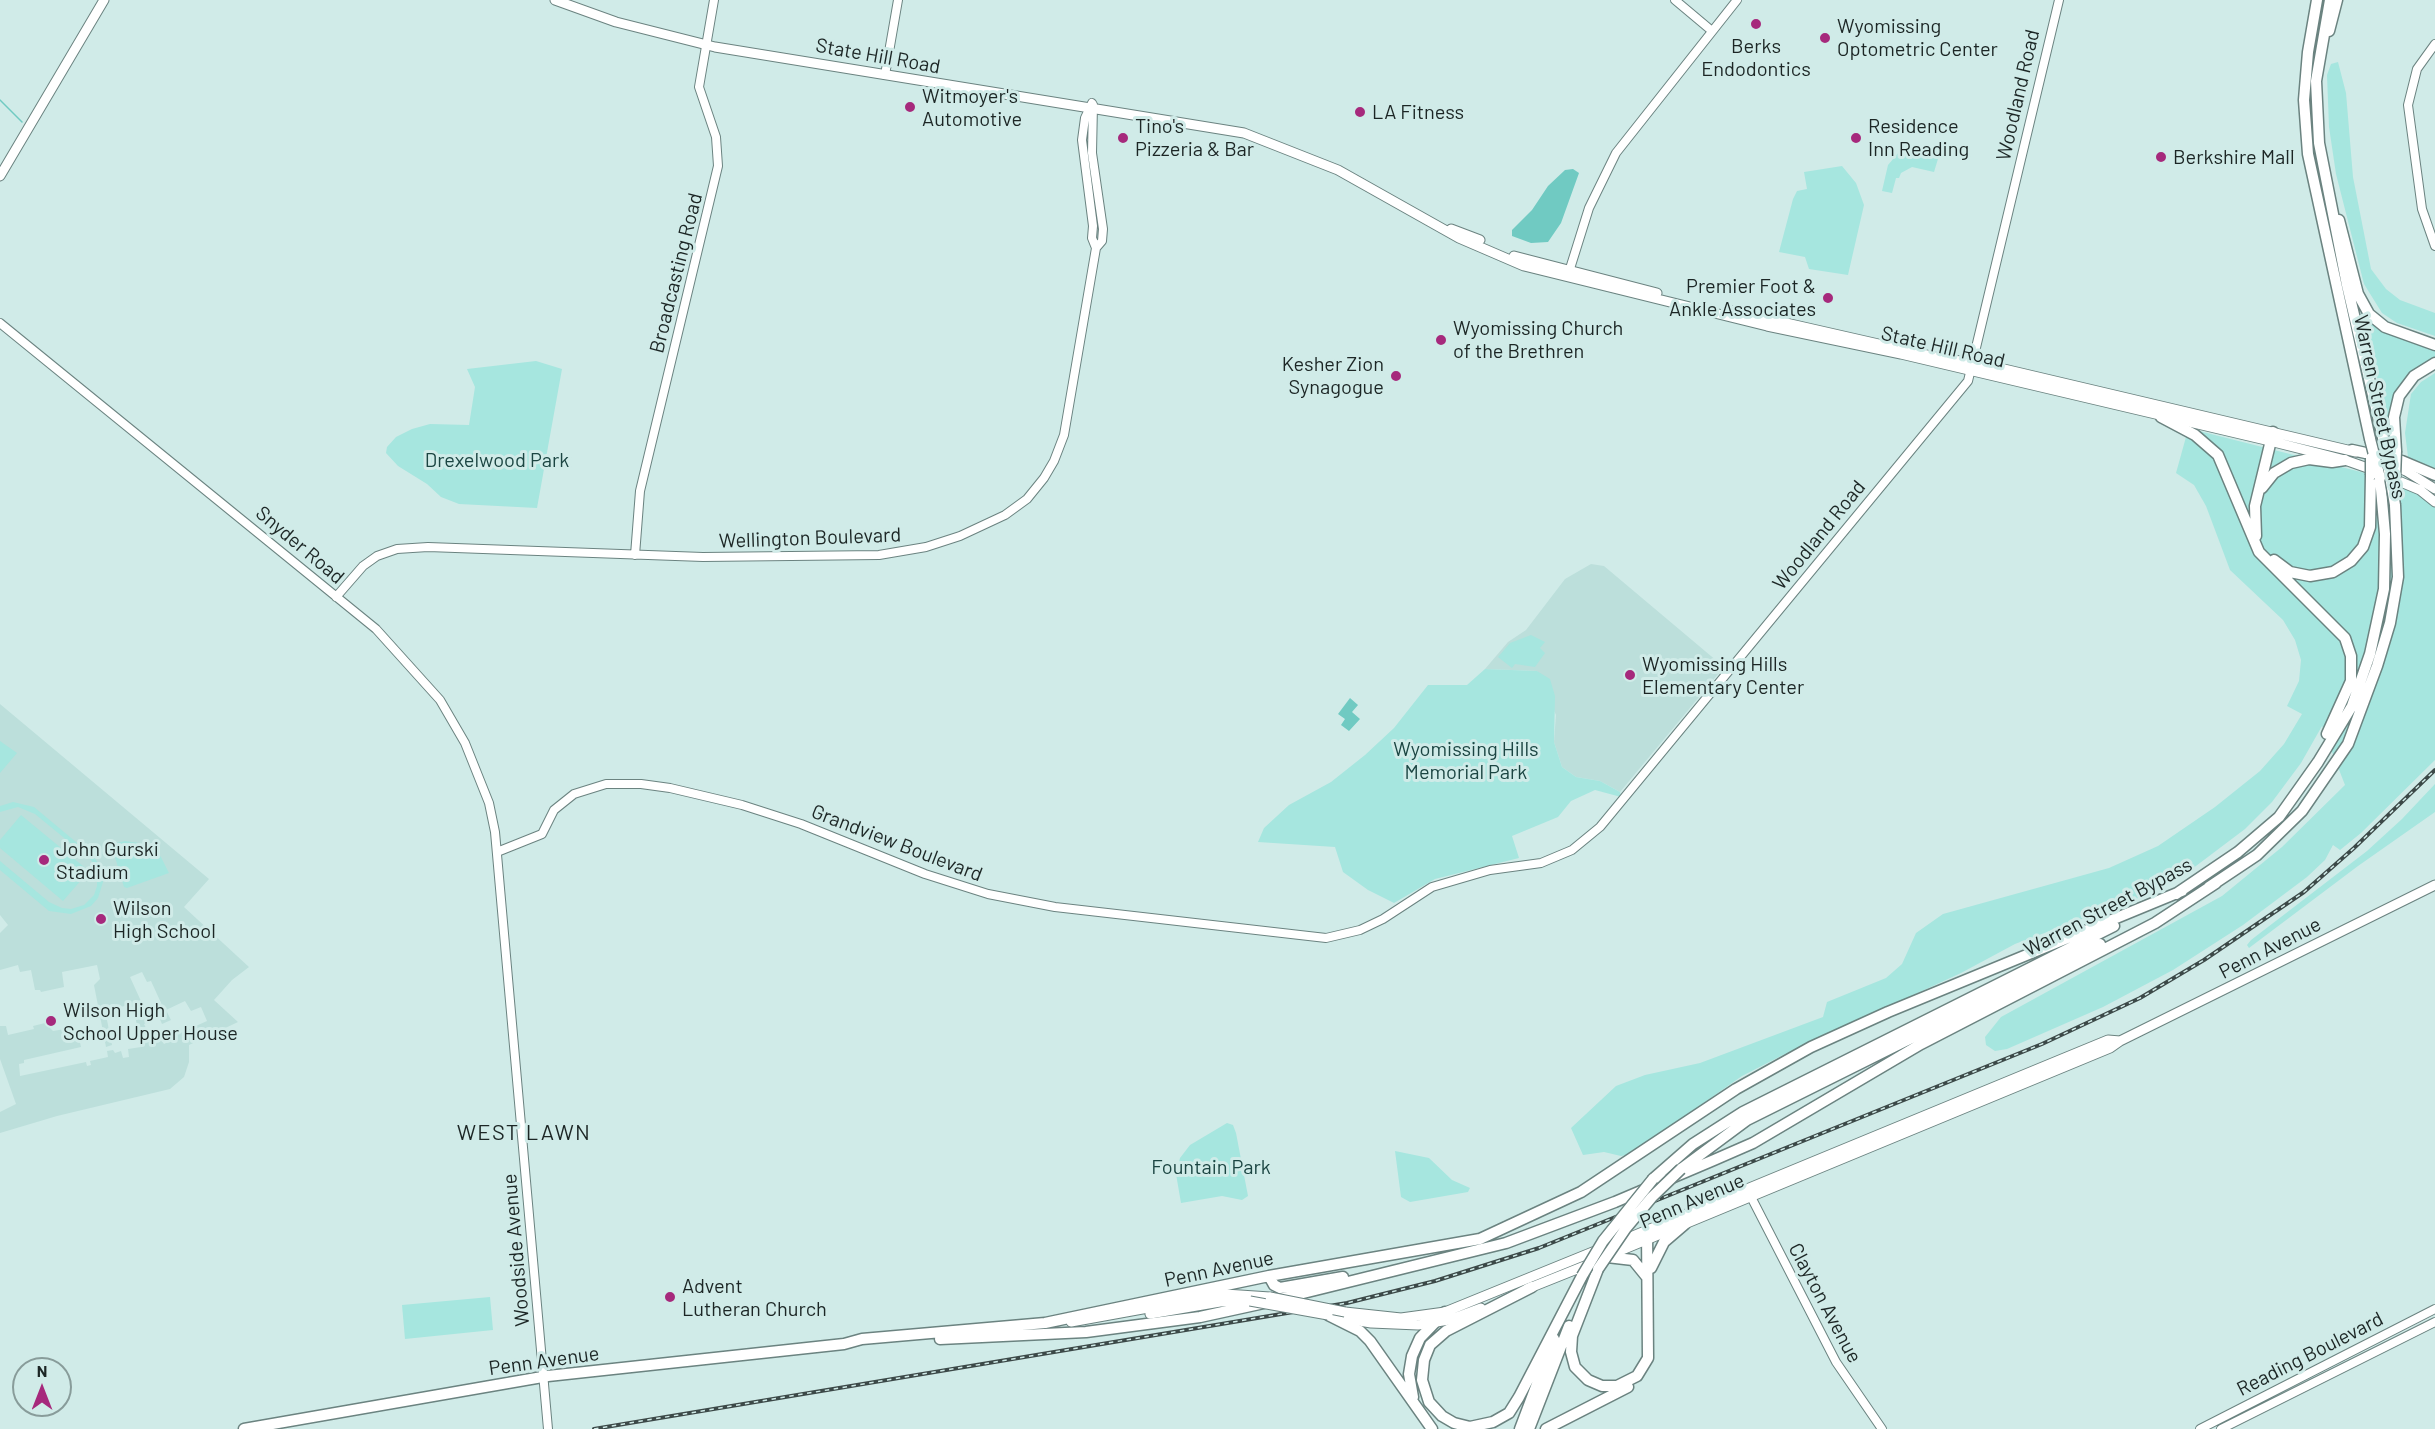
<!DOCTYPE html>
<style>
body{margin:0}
#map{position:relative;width:2435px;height:1429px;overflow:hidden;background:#d0ebe8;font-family:Barlow,sans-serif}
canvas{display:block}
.north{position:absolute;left:12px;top:1357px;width:60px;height:60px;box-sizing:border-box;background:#d0ebe8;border:2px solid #889c9a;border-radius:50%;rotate:0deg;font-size:16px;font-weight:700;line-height:24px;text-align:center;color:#1c2625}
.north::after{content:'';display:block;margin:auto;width:21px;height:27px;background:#a6297c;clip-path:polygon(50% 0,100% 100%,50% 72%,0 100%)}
</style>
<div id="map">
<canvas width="2435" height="1429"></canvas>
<div class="north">N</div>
</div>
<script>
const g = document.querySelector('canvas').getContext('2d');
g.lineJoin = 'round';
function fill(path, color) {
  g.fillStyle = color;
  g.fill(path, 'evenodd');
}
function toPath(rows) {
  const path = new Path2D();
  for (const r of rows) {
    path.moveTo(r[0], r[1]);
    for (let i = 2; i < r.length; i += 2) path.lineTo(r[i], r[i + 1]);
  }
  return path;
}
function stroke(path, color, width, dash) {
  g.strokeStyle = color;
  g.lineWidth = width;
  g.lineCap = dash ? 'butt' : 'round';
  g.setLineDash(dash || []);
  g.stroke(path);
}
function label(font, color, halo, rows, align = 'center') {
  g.font = font + ' Barlow,sans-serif';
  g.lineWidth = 6;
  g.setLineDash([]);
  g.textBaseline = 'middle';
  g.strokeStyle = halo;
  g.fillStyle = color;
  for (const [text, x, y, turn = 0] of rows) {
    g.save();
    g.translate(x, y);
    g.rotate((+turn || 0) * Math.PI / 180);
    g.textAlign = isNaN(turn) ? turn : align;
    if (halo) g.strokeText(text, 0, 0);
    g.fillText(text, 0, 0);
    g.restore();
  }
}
fill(toPath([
 [1591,564,1604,566,1724,667,1620,792,1600,781,1576,777,1562,767,1554,742,1556,715,1537,671,1485,669,1508,642,1526,630,1565,579],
 [0,704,209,879,184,907,249,967,232,980,214,1000,238,1022,189,1045,189,1062,184,1077,170,1089,57,1116,0,1133,0,1112,16,1104,0,1059,0,1026,6,1026,8,1035,34,1029,33,1026,45,1023,53,1031,65,1029,67,1035,78,1033,81,1047,24,1060,24,1063,19,1064,20,1076,86,1062,87,1066,91,1065,90,1061,108,1057,107,1051,113,1050,115,1053,121,1051,123,1058,129,1057,128,1049,141,1047,141,1044,159,1036,164,1044,170,1041,169,1038,207,1021,201,1007,191,1011,185,1001,166,1010,171,1020,162,1024,155,1008,162,1005,151,981,147,982,142,972,130,977,150,1021,144,1024,146,1028,138,1031,135,1015,139,1014,137,1007,126,1009,125,1006,105,1010,112,1045,106,1047,94,985,100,979,97,965,62,972,64,987,41,992,40,990,35,990,31,970,20,972,18,965,0,970,0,933,8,925,0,915]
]), '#bcdfdb');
fill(toPath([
 [2338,62,2346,93,2353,177,2371,269,2386,289,2400,300,2435,313,2435,336,2397,323,2382,313,2364,284,2336,174,2329,127,2327,75,2331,64],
 [1917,145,1941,149,1934,172,1912,167,1901,173,1899,178,1896,178,1892,193,1882,191,1888,165,1899,152],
 [1842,166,1856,183,1864,205,1848,275,1809,269,1805,257,1779,252,1793,199,1797,191,1807,189,1804,172],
 [2361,311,2435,349,2435,360,2414,372,2389,426],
 [536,361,562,369,537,508,459,504,441,497,427,484,398,466,386,453,387,447,396,437,412,429,430,424,469,425,475,387,467,369],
 [2435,373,2435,469,2408,457,2405,433,2411,394,2421,382],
 [2195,430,2365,473,2407,488,2435,506,2435,760,2361,833,2340,850,2333,845,2325,860,2307,877,2243,925,2173,970,2103,1007,2007,1049,1995,1051,1986,1045,1985,1037,2001,1017,2222,896,2282,847,2345,785,2322,726,2301,763,2272,802,2245,829,2188,872,2141,897,2015,944,1961,973,1781,1056,1742,1076,1631,1154,1621,1156,1604,1152,1583,1155,1571,1128,1616,1086,1645,1075,1700,1063,1823,1017,1827,1002,1886,978,1902,964,1916,933,1943,914,2109,868,2158,846,2215,807,2260,771,2284,744,2302,714,2287,706,2299,681,2301,660,2295,640,2283,620,2230,570,2206,506,2194,485,2176,473,2186,437],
 [1531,635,1545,642,1540,648,1545,653,1535,667,1515,664,1512,668,1498,657,1510,643],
 [1485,669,1537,671,1550,679,1555,696,1554,742,1562,767,1576,777,1600,781,1620,792,1621,797,1595,790,1571,801,1558,817,1512,836,1519,858,1435,879,1394,903,1368,890,1343,872,1335,847,1258,842,1264,828,1289,805,1331,782,1365,755,1394,728,1428,685,1467,685],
 [0,741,17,753,0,773],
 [2435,784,2435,812,2358,866,2249,948,2247,945,2251,940,2367,851,2402,819],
 [13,802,34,807,94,857,100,866,103,882,98,898,91,906,71,914,49,911,0,870,0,861,49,902,62,908,71,909,84,905,94,895,97,886,97,872,91,860,35,814,18,807,0,812,0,806],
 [21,815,89,871,63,901,0,848,0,840],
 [125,841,139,843,153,849,161,857,169,873,127,888,124,887,111,844],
 [1227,1123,1233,1125,1236,1133,1248,1196,1242,1200,1222,1196,1181,1203,1176,1174,1180,1158,1190,1145],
 [1395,1151,1429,1158,1452,1180,1470,1188,1468,1192,1410,1202,1401,1197],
 [490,1297,493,1330,405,1339,402,1305]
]), '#a6e6df');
fill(toPath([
 [1565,170,1573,169,1579,173,1561,223,1548,242,1531,243,1512,236,1512,230,1532,210,1548,186],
 [1350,698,1358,705,1352,712,1360,719,1349,731,1341,725,1345,719,1338,714]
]), '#70cac2');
stroke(toPath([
 [0,100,22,122]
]), '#70cac2', 1.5);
const secondary = toPath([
 [1675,0,1712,31],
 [2435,44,2417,69,2408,105,2422,209,2435,246],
 [885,75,898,0],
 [1093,105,1092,153,1103,229,1102,241,1096,248],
 [1568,275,1589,208,1616,153,1737,0],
 [0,323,376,629,440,700,465,743,489,803,495,832,548,1429],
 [635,555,640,491,718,166,716,137,699,87,714,0],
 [336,597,363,566,377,556,397,549,428,547,703,557,879,555,926,547,960,536,1005,515,1027,499,1044,478,1054,461,1064,435,1096,248,1092,238,1093,226,1082,140,1085,118,1092,103],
 [497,852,542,834,554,810,574,794,606,784,641,784,670,788,742,805,801,824,925,874,988,894,1055,907,1326,938,1360,930,1383,919,1432,887,1490,870,1541,863,1572,850,1600,827,1968,381,2059,0],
 [1748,1191,1836,1362,1882,1429],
 [2200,1429,2435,1309],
 [2221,1429,2435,1322]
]);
const primary = toPath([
 [555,0,616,22,715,47,1244,133,1338,170,1459,238,1524,266,1767,326,1901,354,2270,441,2345,460,2376,471],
 [0,176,104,0],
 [1451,229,1480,240],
 [1514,256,1657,293],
 [1729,310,1940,358,1987,365,2356,452],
 [2392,465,2406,471,2435,489],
 [2389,477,2420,490,2435,502],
 [1616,1243,2057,1061,2108,1040,2120,1041],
 [1605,1257,2110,1048,2120,1041,2435,885],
 [1527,1289,1592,1263],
 [1345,1312,1401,1318,1445,1312,1600,1249],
 [1150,1314,1220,1302,1250,1301],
 [1336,1317,1371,1323,1418,1325,1449,1320,1481,1308],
 [1071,1322,1225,1294,1270,1297]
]);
const highway = toPath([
 [2317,0,2308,52,2304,100,2308,154,2370,439],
 [2330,0,2316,81,2319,143,2347,285,2384,442],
 [2329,31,2337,0],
 [2339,220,2358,294,2369,314,2385,327,2435,345],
 [2161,417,2195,435,2218,455,2259,552,2345,638,2351,656,2351,681,2327,734],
 [2352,450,2402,461,2435,475],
 [2396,451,2394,417,2399,396,2414,376,2435,363],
 [2262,488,2274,473,2291,463,2309,459,2332,462,2345,460],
 [2256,536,2255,506,2273,432],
 [2274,560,2290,572,2310,576,2333,572,2351,561,2363,547,2370,527,2371,475],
 [2209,887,2257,855,2302,811,2348,744,2377,666,2390,623,2398,577,2395,505],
 [2176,894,2238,852,2279,817,2318,762,2352,706,2370,654,2384,589,2385,534,2380,478],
 [1681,1169,1747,1120,2100,944],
 [1653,1179,1693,1144,1743,1112,2114,926],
 [1607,1257,1633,1260,1646,1276],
 [1651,1268,1664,1242,1685,1224],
 [1598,1269,1572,1336,1571,1352,1575,1367,1588,1380,1602,1386,1617,1386,1637,1376,1648,1358,1647,1230],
 [1269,1276,1274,1285,1280,1288,1343,1277],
 [1532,1287,1446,1331,1430,1345,1424,1360,1422,1380,1429,1402,1442,1416,1454,1423,1470,1427,1493,1422,1509,1413,1519,1397,1582,1276],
 [1279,1299,1506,1243,1615,1202,1714,1160,1753,1143,1921,1044,2155,923,2216,883],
 [1328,1315,1360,1331,1370,1341,1432,1429],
 [940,1339,1086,1332,1200,1317,1264,1303],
 [1413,1397,1409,1374,1412,1356,1420,1338,1445,1312],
 [244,1429,548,1376,844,1344,862,1339,1045,1323,1269,1276,1480,1239,1581,1192,1736,1089,1811,1047,1888,1012,2182,891],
 [1520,1429,1554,1339],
 [1529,1429,1569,1326],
 [1546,1429,1628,1387]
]);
stroke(secondary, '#6b8380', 10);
stroke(primary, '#6b8380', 11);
stroke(highway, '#6b8380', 13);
stroke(secondary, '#fff', 8);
stroke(primary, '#fff', 9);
stroke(highway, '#fff', 10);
const rail = toPath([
 [594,1429,1347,1303,1435,1281,1539,1248,2042,1044,2140,998,2204,960,2304,892,2354,848,2435,770]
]);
stroke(rail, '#3c4948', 4);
stroke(rail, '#d0ebe8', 1.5, [4.5]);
const primaryBridge = toPath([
 [1270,1297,1345,1312],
 [1250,1301,1328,1315]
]);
const highwayBridge = toPath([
 [2370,439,2380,478],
 [2384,442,2395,505],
 [2371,458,2371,475],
 [2395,478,2396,451],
 [1598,1269,1626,1228,1652,1197,1681,1169],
 [1582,1276,1603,1241,1653,1179]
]);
stroke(primaryBridge, '#6b8380', 11, []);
stroke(highwayBridge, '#6b8380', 13, []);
stroke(primaryBridge, '#fff', 9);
stroke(highwayBridge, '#fff', 10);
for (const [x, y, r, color] of [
 [1756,24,6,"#a6297c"],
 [1825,38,6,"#a6297c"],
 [910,107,6,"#a6297c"],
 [1360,112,6,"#a6297c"],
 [1123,138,6,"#a6297c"],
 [1856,138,6,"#a6297c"],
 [2161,157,6,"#a6297c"],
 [1828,298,6,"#a6297c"],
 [1441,340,6,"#a6297c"],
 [1396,376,6,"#a6297c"],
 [1630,675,6,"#a6297c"],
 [44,860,6,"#a6297c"],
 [101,919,6,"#a6297c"],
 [51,1021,6,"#a6297c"],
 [670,1297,6,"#a6297c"]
]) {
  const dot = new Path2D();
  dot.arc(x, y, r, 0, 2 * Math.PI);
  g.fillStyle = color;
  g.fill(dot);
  stroke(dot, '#d0ebe8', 2);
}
label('20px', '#1c2625', '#d0ebe8', [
 ["Wyomissing",1837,26],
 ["Optometric Center",1837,49],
 ["Berks",1756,46,"center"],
 ["Endodontics",1756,69,"center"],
 ["Witmoyer's",922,96],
 ["Automotive",922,119],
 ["LA Fitness",1372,112],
 ["Tino's",1135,126],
 ["Pizzeria & Bar",1135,149],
 ["Residence",1868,126],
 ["Inn Reading",1868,149],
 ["Berkshire Mall",2173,157],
 ["Premier Foot &",1816,286,"right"],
 ["Ankle Associates",1816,309,"right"],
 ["Wyomissing Church",1453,328],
 ["of the Brethren",1453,351],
 ["Kesher Zion",1384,364,"right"],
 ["Synagogue",1384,387,"right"],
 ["Wyomissing Hills",1642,664],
 ["Elementary Center",1642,687],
 ["John Gurski",56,849],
 ["Stadium",56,872],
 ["Wilson",113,908],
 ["High School",113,931],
 ["Wilson High",63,1010],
 ["School Upper House",63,1033],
 ["Advent",682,1286],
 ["Lutheran Church",682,1309]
], 'left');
label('20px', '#1c2625', '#d0ebe8', [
 ["State Hill Road",878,56,10],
 ["Woodland Road",2018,95,-77],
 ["Broadcasting Road",676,273,-76],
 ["State Hill Road",1943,347,13],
 ["Warren Street Bypass",2380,407,78],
 ["Woodland Road",1819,535,-51],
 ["Wellington Boulevard",810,538,-2],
 ["Snyder Road",300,545,40],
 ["Grandview Boulevard",897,843,21],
 ["Warren Street Bypass",2108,907,-28],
 ["Penn Avenue",2270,948,-27],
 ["Penn Avenue",1692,1201,-23],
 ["Woodside Avenue",516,1250,-95],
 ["Penn Avenue",1219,1269,-12],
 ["Clayton Avenue",1825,1303,62],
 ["Reading Boulevard",2310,1354,-27],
 ["Penn Avenue",544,1361,-8]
]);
label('20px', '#1b4542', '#d0ebe8', [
 ["Drexelwood Park",497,460],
 ["Wyomissing Hills",1466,749],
 ["Memorial Park",1466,772],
 ["Fountain Park",1211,1167]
]);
g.letterSpacing = '1.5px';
label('22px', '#1c2625', '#d0ebe8', [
 ["WEST LAWN",524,1133]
]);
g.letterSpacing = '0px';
</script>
